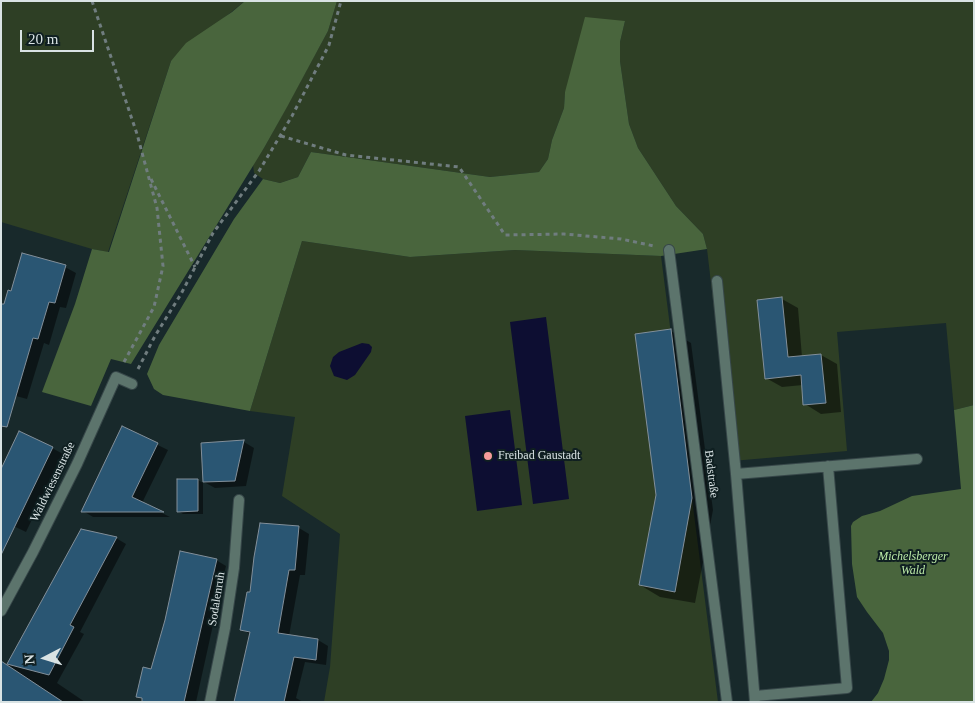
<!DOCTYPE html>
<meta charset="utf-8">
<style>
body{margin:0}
#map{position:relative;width:975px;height:703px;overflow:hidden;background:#18292b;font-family:Georgia,serif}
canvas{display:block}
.frame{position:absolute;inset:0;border:2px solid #d9e3e4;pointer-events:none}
.north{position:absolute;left:20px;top:633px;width:50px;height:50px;-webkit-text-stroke:4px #0f1f21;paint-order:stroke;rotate:265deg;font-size:14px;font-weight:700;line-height:20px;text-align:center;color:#d9e3e4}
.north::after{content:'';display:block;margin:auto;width:18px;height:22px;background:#d9e3e4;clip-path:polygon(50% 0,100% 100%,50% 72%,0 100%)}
.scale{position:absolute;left:20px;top:30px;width:74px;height:22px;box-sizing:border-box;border:2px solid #d9e3e4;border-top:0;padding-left:6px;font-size:15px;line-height:18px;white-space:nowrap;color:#d9e3e4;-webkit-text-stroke:4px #0f1f21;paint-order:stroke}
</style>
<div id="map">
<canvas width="975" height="703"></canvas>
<div class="frame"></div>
<div class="north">N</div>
<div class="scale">20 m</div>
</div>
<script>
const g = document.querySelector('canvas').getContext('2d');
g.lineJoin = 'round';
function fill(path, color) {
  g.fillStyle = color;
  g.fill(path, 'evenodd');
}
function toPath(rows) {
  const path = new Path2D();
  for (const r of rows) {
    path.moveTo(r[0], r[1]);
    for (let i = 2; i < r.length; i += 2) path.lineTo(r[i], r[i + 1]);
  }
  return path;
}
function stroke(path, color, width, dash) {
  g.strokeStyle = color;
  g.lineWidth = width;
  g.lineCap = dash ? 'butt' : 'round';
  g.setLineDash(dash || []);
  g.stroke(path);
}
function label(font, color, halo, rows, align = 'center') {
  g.font = font + ' Georgia,serif';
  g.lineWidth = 4;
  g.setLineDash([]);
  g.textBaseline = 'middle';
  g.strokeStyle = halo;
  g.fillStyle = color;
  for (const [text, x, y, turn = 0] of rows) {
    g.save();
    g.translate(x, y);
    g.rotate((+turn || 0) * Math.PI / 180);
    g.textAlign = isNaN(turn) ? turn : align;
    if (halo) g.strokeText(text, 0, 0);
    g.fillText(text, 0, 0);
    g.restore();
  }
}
fill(toPath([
 [1,1,245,1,171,61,108,252,92,249,1,222],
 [337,1,974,1,974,405,954,410,946,323,837,332,847,451,732,461,707,249,703,234,676,206,638,148,629,124,620,61,620,42,625,21,565,92,564,108,552,140,548,159,539,172,490,177,311,152,298,177,280,183,263,179,254,173,253,164,264,148,328,31],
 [302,241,410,257,515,250,661,256,718,702,324,702,330,667,340,534,282,496,295,417,250,411]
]), '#2e3f25');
fill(toPath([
 [245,1,337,1,328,31,287,107,264,148,131,364,111,359,91,406,42,392,75,304,92,249,109,252,171,61,186,43,232,12],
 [585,17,625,21,620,42,620,61,629,124,638,148,676,206,703,234,707,249,661,256,515,250,410,257,302,241,250,411,163,395,154,389,147,374,159,345,234,219,263,179,280,183,298,177,311,152,490,177,539,172,548,159,552,140,564,108,565,92],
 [974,405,974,702,871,702,878,693,884,679,889,660,889,651,883,633,867,612,857,597,852,564,851,526,853,522,862,516,880,511,912,496,961,489,954,410]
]), '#49653d');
fill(toPath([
 [546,317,569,499,533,504,510,322],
 [362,343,369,344,372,347,371,352,355,375,347,380,334,376,330,366,333,357,339,352],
 [510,410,522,505,477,511,465,416]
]), '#0d0e32');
fill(toPath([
 [65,267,76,273,66,308,60,307,49,345,44,343,27,399,1,392,12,292],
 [782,299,798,308,802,357,821,355,837,364,841,412,821,414,805,404,803,385,782,387,766,378],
 [671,331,691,343,713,510,695,603,660,597,640,585,657,495],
 [123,428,168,450,142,503,170,517,93,517,83,511],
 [244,442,254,448,246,486,215,488,204,482,202,444],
 [52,448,63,454,26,532,1,520,1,467,3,468],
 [198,480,203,483,203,514,183,514,178,511],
 [299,528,309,534,305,575,300,575,289,636,318,640,328,646,326,665,305,662,296,698,303,702,235,702,251,635,242,629,251,594],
 [81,530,116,538,126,544,80,632,84,634,57,683,85,702,1,702,3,674],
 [216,560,226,566,196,702,143,702,144,700,138,696]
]), '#0007');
const building = toPath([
 [22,253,66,265,55,303,49,302,38,339,33,338,7,427,1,426,1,304,4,304,8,290,11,291,22,253],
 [782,297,788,357,821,354,826,403,803,405,801,375,765,379,757,300,782,297],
 [671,329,692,498,675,592,639,585,656,495,635,334,671,329],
 [122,426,158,443,132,497,164,512,81,512,122,426],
 [19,431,53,447,1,555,1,469,19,431],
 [244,440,235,481,203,482,201,443,244,440],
 [177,479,198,479,198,511,177,512,177,479],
 [260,523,299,526,295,570,289,570,278,633,318,639,316,660,294,657,284,702,234,702,250,632,240,630,247,592,250,592,254,557,260,523],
 [81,529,117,537,70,625,74,627,49,675,7,664,81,529],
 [180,551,217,559,184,702,142,702,142,698,136,697,143,667,151,669,165,620,180,551],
 [1,661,63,702,1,702,1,661]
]);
fill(building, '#2a5673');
stroke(building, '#828f9a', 1);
const service = toPath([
 [669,250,727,702],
 [717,281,736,474],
 [755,696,847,688,828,466],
 [755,702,736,474,917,459]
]);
const minor = toPath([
 [1,611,33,552,77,464,116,377,132,384],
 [210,702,225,628,234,568,239,500]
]);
stroke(service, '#374749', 12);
stroke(minor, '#374749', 12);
stroke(toPath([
 [92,1,137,134,157,208,163,266,154,307,124,362],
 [281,136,346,155,459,167,505,235,564,234,621,239,654,246],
 [151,179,195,267],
 [138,369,155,336,181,294,213,233,259,171,292,116,329,45,341,1]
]), '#707d7f', 3, [4, 4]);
stroke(service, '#5c746c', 10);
stroke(minor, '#5c746c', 10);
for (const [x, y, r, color] of [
 [488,456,5,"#f59b9a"]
]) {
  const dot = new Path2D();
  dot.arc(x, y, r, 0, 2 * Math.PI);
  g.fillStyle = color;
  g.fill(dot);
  stroke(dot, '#0f1f21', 2);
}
label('12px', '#d9e3e4', '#0f1f21', [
 ["Freibad Gaustadt",498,456]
], 'left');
label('12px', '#d9e3e4', '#0f1f21', [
 ["Badstraße",711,474,83],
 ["Waldwiesenstraße",53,482,-64],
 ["Sodalenruh",217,599,-81]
]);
label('italic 12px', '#bceaa8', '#0f1f21', [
 ["Michelsberger",913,557],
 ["Wald",913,571]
]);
</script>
